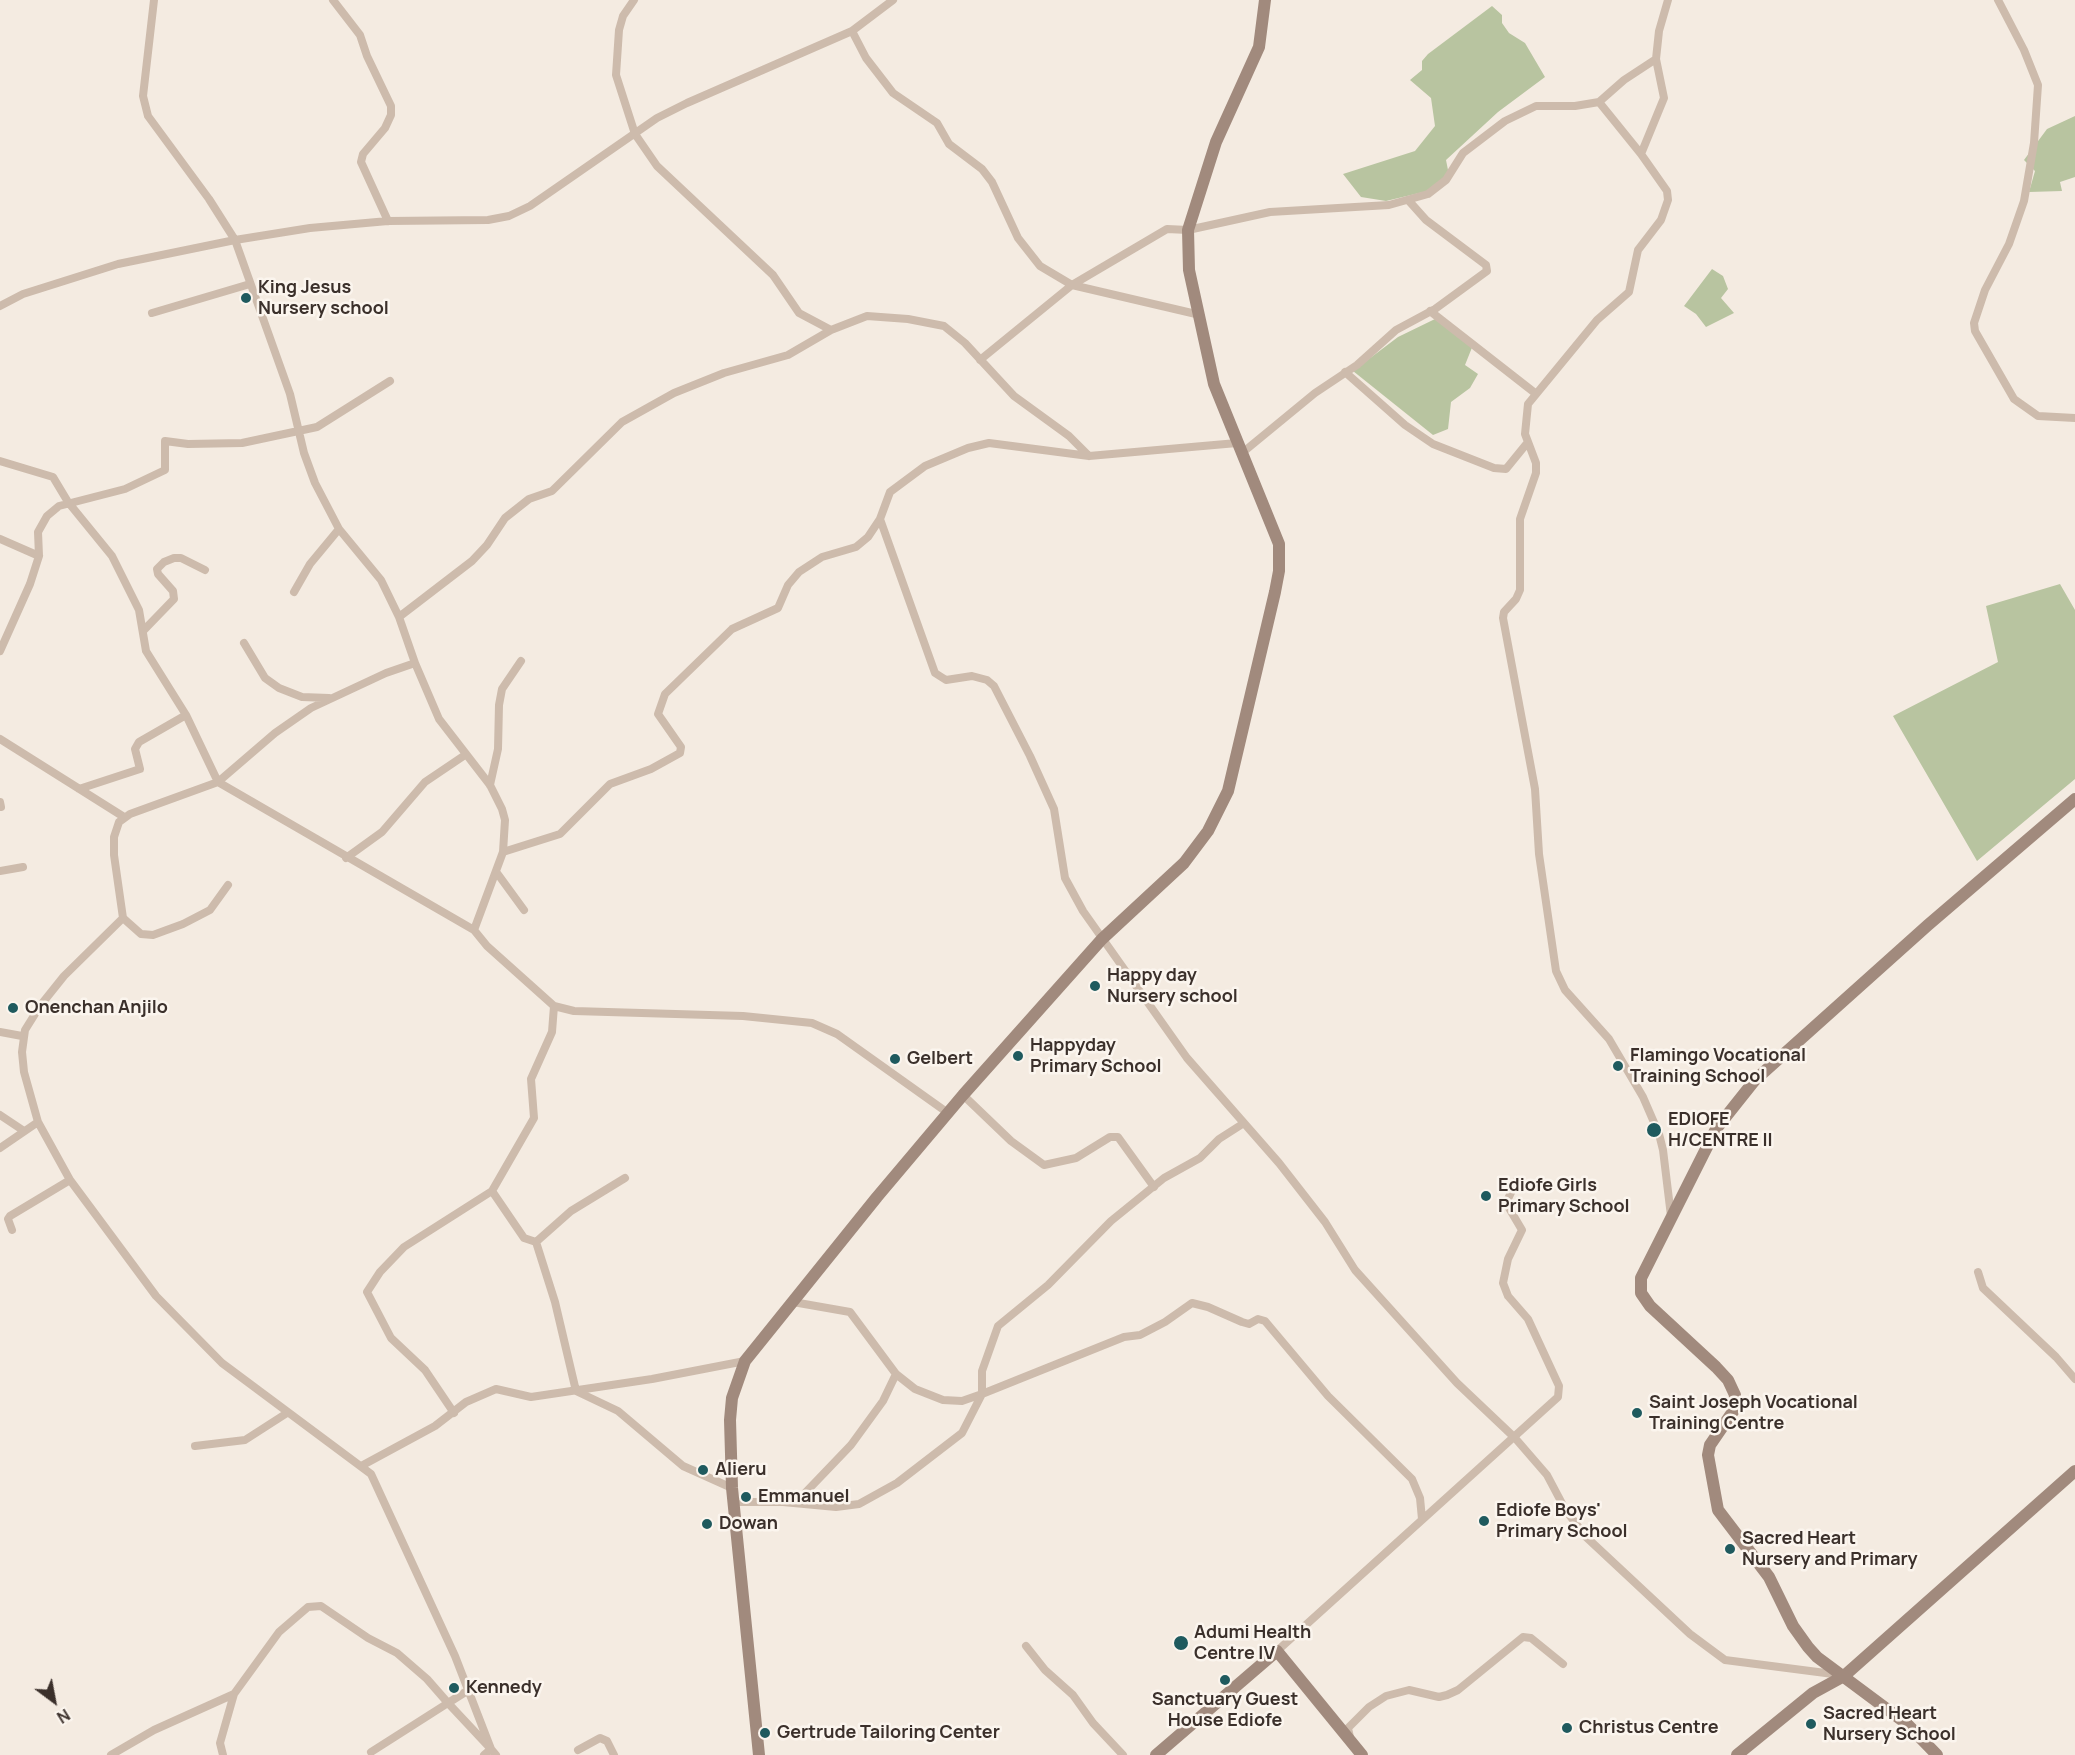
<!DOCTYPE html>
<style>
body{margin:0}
#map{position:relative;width:2075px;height:1755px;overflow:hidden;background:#f4ebe1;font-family:Manrope,sans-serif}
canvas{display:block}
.north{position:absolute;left:24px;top:1671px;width:60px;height:60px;-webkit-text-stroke:4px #fbf5ee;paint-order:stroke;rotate:148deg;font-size:16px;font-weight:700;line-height:24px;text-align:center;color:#3b302b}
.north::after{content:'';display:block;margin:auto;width:21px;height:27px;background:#3b302b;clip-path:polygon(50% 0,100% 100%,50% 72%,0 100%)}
</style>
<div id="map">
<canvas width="2075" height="1755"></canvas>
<div class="north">N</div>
</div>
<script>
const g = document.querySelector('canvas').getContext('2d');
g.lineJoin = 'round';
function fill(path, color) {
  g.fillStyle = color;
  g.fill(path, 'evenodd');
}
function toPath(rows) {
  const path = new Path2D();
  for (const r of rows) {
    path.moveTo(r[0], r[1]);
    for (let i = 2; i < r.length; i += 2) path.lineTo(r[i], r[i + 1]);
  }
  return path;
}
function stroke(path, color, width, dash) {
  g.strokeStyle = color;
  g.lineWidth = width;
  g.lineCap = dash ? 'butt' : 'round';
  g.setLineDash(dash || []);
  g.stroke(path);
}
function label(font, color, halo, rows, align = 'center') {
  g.font = font + ' Manrope,sans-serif';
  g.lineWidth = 5;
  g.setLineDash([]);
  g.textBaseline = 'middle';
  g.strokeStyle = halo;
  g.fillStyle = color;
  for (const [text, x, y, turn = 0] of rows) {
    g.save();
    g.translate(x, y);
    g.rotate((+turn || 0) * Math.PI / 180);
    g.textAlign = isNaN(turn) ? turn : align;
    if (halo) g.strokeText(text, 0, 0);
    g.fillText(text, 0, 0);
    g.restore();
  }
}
fill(toPath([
 [1492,6,1502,15,1502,23,1509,33,1525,43,1545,77,1498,112,1446,160,1449,175,1432,190,1386,201,1361,197,1343,174,1415,151,1435,126,1431,98,1410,80,1422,70,1422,61,1428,54],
 [2075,116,2075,177,2060,182,2062,191,2029,192,2035,171,2024,160,2047,129],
 [1712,269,1723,276,1728,289,1721,298,1734,313,1706,327,1696,314,1684,306],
 [1435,319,1473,345,1465,365,1478,374,1470,388,1451,402,1448,429,1433,435,1353,371,1398,337],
 [2060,584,2075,610,2075,779,1977,861,1893,716,1998,662,1986,606]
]), '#b8c4a0');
stroke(toPath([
 [154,0,143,96,148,116,209,199,235,240,290,394,304,453,315,483,339,529,381,580,399,617,415,663,439,719,490,785,502,809,505,820,503,852,474,930],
 [333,0,360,35,367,56,391,106,391,115,385,128,363,154,361,162,388,221],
 [634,0,623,16,619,30,616,75,635,134,657,166,773,275,799,313,831,330,867,316,908,319,944,326,965,343,1014,396,1069,436,1089,456],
 [1998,0,2024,50,2038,85,2034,143,2024,201,2009,244,1985,290,1974,323,1975,331,2014,399,2038,416,2075,418],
 [852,31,866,58,893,93,937,123,949,144,982,169,992,182,1018,238,1040,266,1072,285,1196,314],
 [1656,59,1664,98,1641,154,1667,191,1668,200,1661,220,1638,250,1629,292,1597,320,1528,404,1525,434,1536,463,1536,473,1520,519,1520,590,1516,599,1504,612,1503,618,1535,789,1539,854,1556,971,1565,990,1609,1039,1643,1097,1659,1134,1663,1150,1671,1216],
 [1599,102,1641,154],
 [0,306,23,294,118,264,235,240,310,228,388,221,488,220,509,216,530,206,657,118,687,103,852,31,893,0],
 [1430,311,1535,393],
 [152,313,250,284],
 [980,360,1072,285,1167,229,1188,230,1270,212,1389,205,1428,194,1446,180,1463,153,1505,121,1536,106,1575,106,1599,102,1624,80,1656,59,1659,31,1668,0],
 [1345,372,1405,425,1433,444,1494,468,1506,469,1528,442],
 [1242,453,1315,393,1357,365,1396,330,1435,309,1487,271,1486,265,1426,220,1409,201],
 [0,461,53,477,68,502,112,556,139,610,146,651,186,715,218,782,474,930,487,946,554,1006,574,1011,743,1016,812,1023,837,1034,948,1113],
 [880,519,935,673,946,680,972,676,987,680,994,686,1030,756,1054,809,1065,878,1083,911,1187,1058,1279,1163,1325,1222,1355,1270,1457,1383,1515,1438,1547,1475,1565,1509,1585,1536,1690,1634,1725,1660,1841,1675],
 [0,539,39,556],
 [294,592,310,564,339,529],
 [399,617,472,561,487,545,505,518,529,499,552,491,622,422,674,393,724,373,788,355,831,330],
 [144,630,174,599,173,591,158,574,157,569,164,562,174,558,181,558,205,570],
 [244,643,265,678,279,688,302,697,329,698],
 [0,651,30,584,39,556,38,532,47,516,59,506,125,489,165,470,165,441,188,444,242,443,317,427,390,381],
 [415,663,386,673,311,708,275,733,218,782,130,814,119,822,114,837,114,855,123,918,64,976,40,1006,25,1030,22,1052,24,1072,38,1122,70,1180,156,1296,222,1363,371,1474,455,1656,491,1749,496,1755],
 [0,739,124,817],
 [490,785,498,749,499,705,502,689,521,661],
 [79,789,140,769,135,749,139,742,186,715],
 [0,802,1,807],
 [503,852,560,834,610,784,651,769,680,753,681,747,658,714,665,694,732,629,778,608,788,585,799,572,822,557,856,547,868,537,880,519,890,492,925,466,968,448,989,443,1089,456,1237,443],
 [346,858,382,832,425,782,465,755],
 [0,871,23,867],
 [497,873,524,910],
 [123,918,141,934,153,935,183,924,210,910,228,885],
 [0,1032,22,1036],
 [963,1095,1011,1141,1044,1165,1076,1158,1110,1137,1118,1137,1154,1187],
 [0,1115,24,1131],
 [0,1148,38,1122],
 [492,1191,524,1238,536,1242,555,1302,576,1391,618,1411,683,1466,732,1488],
 [12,1230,8,1219,10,1216,70,1180],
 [536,1242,571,1211,625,1178],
 [1978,1272,1983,1288,2056,1357,2075,1379],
 [793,1302,850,1312,896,1374,915,1389,943,1400,962,1401,982,1394,1124,1337,1140,1335,1165,1322,1192,1303,1208,1307,1242,1322,1249,1324,1258,1319,1265,1321,1328,1396,1412,1479,1420,1498,1422,1519],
 [454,1413,425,1370,391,1338,367,1292,380,1272,404,1247,492,1191,534,1118,531,1079,552,1032,554,1006],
 [195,1446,245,1440,287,1413],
 [363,1465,435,1426,466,1402,496,1389,531,1397,652,1379,745,1361],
 [733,1502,783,1502,836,1507,859,1504,897,1483,962,1433,982,1394,982,1371,998,1326,1048,1285,1111,1221,1164,1178,1200,1158,1219,1139,1244,1123],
 [801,1503,806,1492,851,1445,883,1401,896,1374],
 [1026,1646,1045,1670,1073,1695,1093,1723,1123,1755],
 [1277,1651,1558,1397,1559,1386,1528,1319,1508,1296,1503,1283,1508,1259,1522,1230,1506,1203,1517,1180],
 [1350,1737,1348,1728,1369,1707,1386,1696,1409,1690,1439,1697,1447,1695,1458,1690,1523,1637,1531,1638,1563,1664],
 [578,1750,600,1738,607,1741,614,1755],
 [371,1752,448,1703,491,1749,484,1755],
 [111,1755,154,1730,234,1694,279,1632,308,1607,321,1606,368,1638,397,1653,427,1679,448,1703,467,1691],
 [223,1755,220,1743,234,1694]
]), '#cdbbac', 8);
stroke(toPath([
 [759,1755,732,1488,730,1420,732,1398,745,1361,877,1197,963,1095,1102,939,1184,863,1208,831,1228,791,1275,592,1279,571,1279,544,1214,384,1189,270,1188,230,1216,142,1259,47,1265,0],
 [1156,1755,1277,1651,1362,1755],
 [1737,1755,1813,1693,1844,1676,2075,1471],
 [1937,1755,1907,1724,1817,1657,1808,1647,1793,1626,1769,1577,1718,1510,1708,1455,1710,1445,1734,1410,1735,1395,1728,1380,1716,1367,1650,1306,1641,1293,1641,1278,1716,1129,1755,1080,1928,925,2075,799]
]), '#a18a7d', 12);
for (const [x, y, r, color] of [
 [246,298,6,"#1f5a5e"],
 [1095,986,6,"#1f5a5e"],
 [13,1008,6,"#1f5a5e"],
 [1018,1056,6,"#1f5a5e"],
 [895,1059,6,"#1f5a5e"],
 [1618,1066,6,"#1f5a5e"],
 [1654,1130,8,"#1f5a5e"],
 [1486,1196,6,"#1f5a5e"],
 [1637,1413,6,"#1f5a5e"],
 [703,1470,6,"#1f5a5e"],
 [746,1497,6,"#1f5a5e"],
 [1484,1521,6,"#1f5a5e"],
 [707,1524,6,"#1f5a5e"],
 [1730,1549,6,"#1f5a5e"],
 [1181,1643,8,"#1f5a5e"],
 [1225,1680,6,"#1f5a5e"],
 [454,1688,6,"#1f5a5e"],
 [1811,1724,6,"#1f5a5e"],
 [1567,1728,6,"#1f5a5e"],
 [765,1733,6,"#1f5a5e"]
]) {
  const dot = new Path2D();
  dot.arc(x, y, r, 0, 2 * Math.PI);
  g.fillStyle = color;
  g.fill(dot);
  stroke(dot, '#fbf5ee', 2);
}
label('bold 18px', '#3b302b', '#fbf5ee', [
 ["King Jesus",258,288],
 ["Nursery school",258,309],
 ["Happy day",1107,976],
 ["Nursery school",1107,997],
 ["Onenchan Anjilo",25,1008],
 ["Happyday",1030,1046],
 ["Primary School",1030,1067],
 ["Flamingo Vocational",1630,1056],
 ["Training School",1630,1077],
 ["Gelbert",907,1059],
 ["EDIOFE",1668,1120],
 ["H/CENTRE II",1668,1141],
 ["Ediofe Girls",1498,1186],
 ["Primary School",1498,1207],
 ["Saint Joseph Vocational",1649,1403],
 ["Training Centre",1649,1424],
 ["Alieru",715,1470],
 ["Emmanuel",758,1497],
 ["Ediofe Boys'",1496,1511],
 ["Primary School",1496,1532],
 ["Dowan",719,1524],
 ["Sacred Heart",1742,1539],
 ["Nursery and Primary",1742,1560],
 ["Adumi Health",1194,1633],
 ["Centre IV",1194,1654],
 ["Kennedy",466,1688],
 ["Sanctuary Guest",1225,1700,"center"],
 ["House Ediofe",1225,1721,"center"],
 ["Sacred Heart",1823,1714],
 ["Nursery School",1823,1735],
 ["Christus Centre",1579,1728],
 ["Gertrude Tailoring Center",777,1733]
], 'left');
</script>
